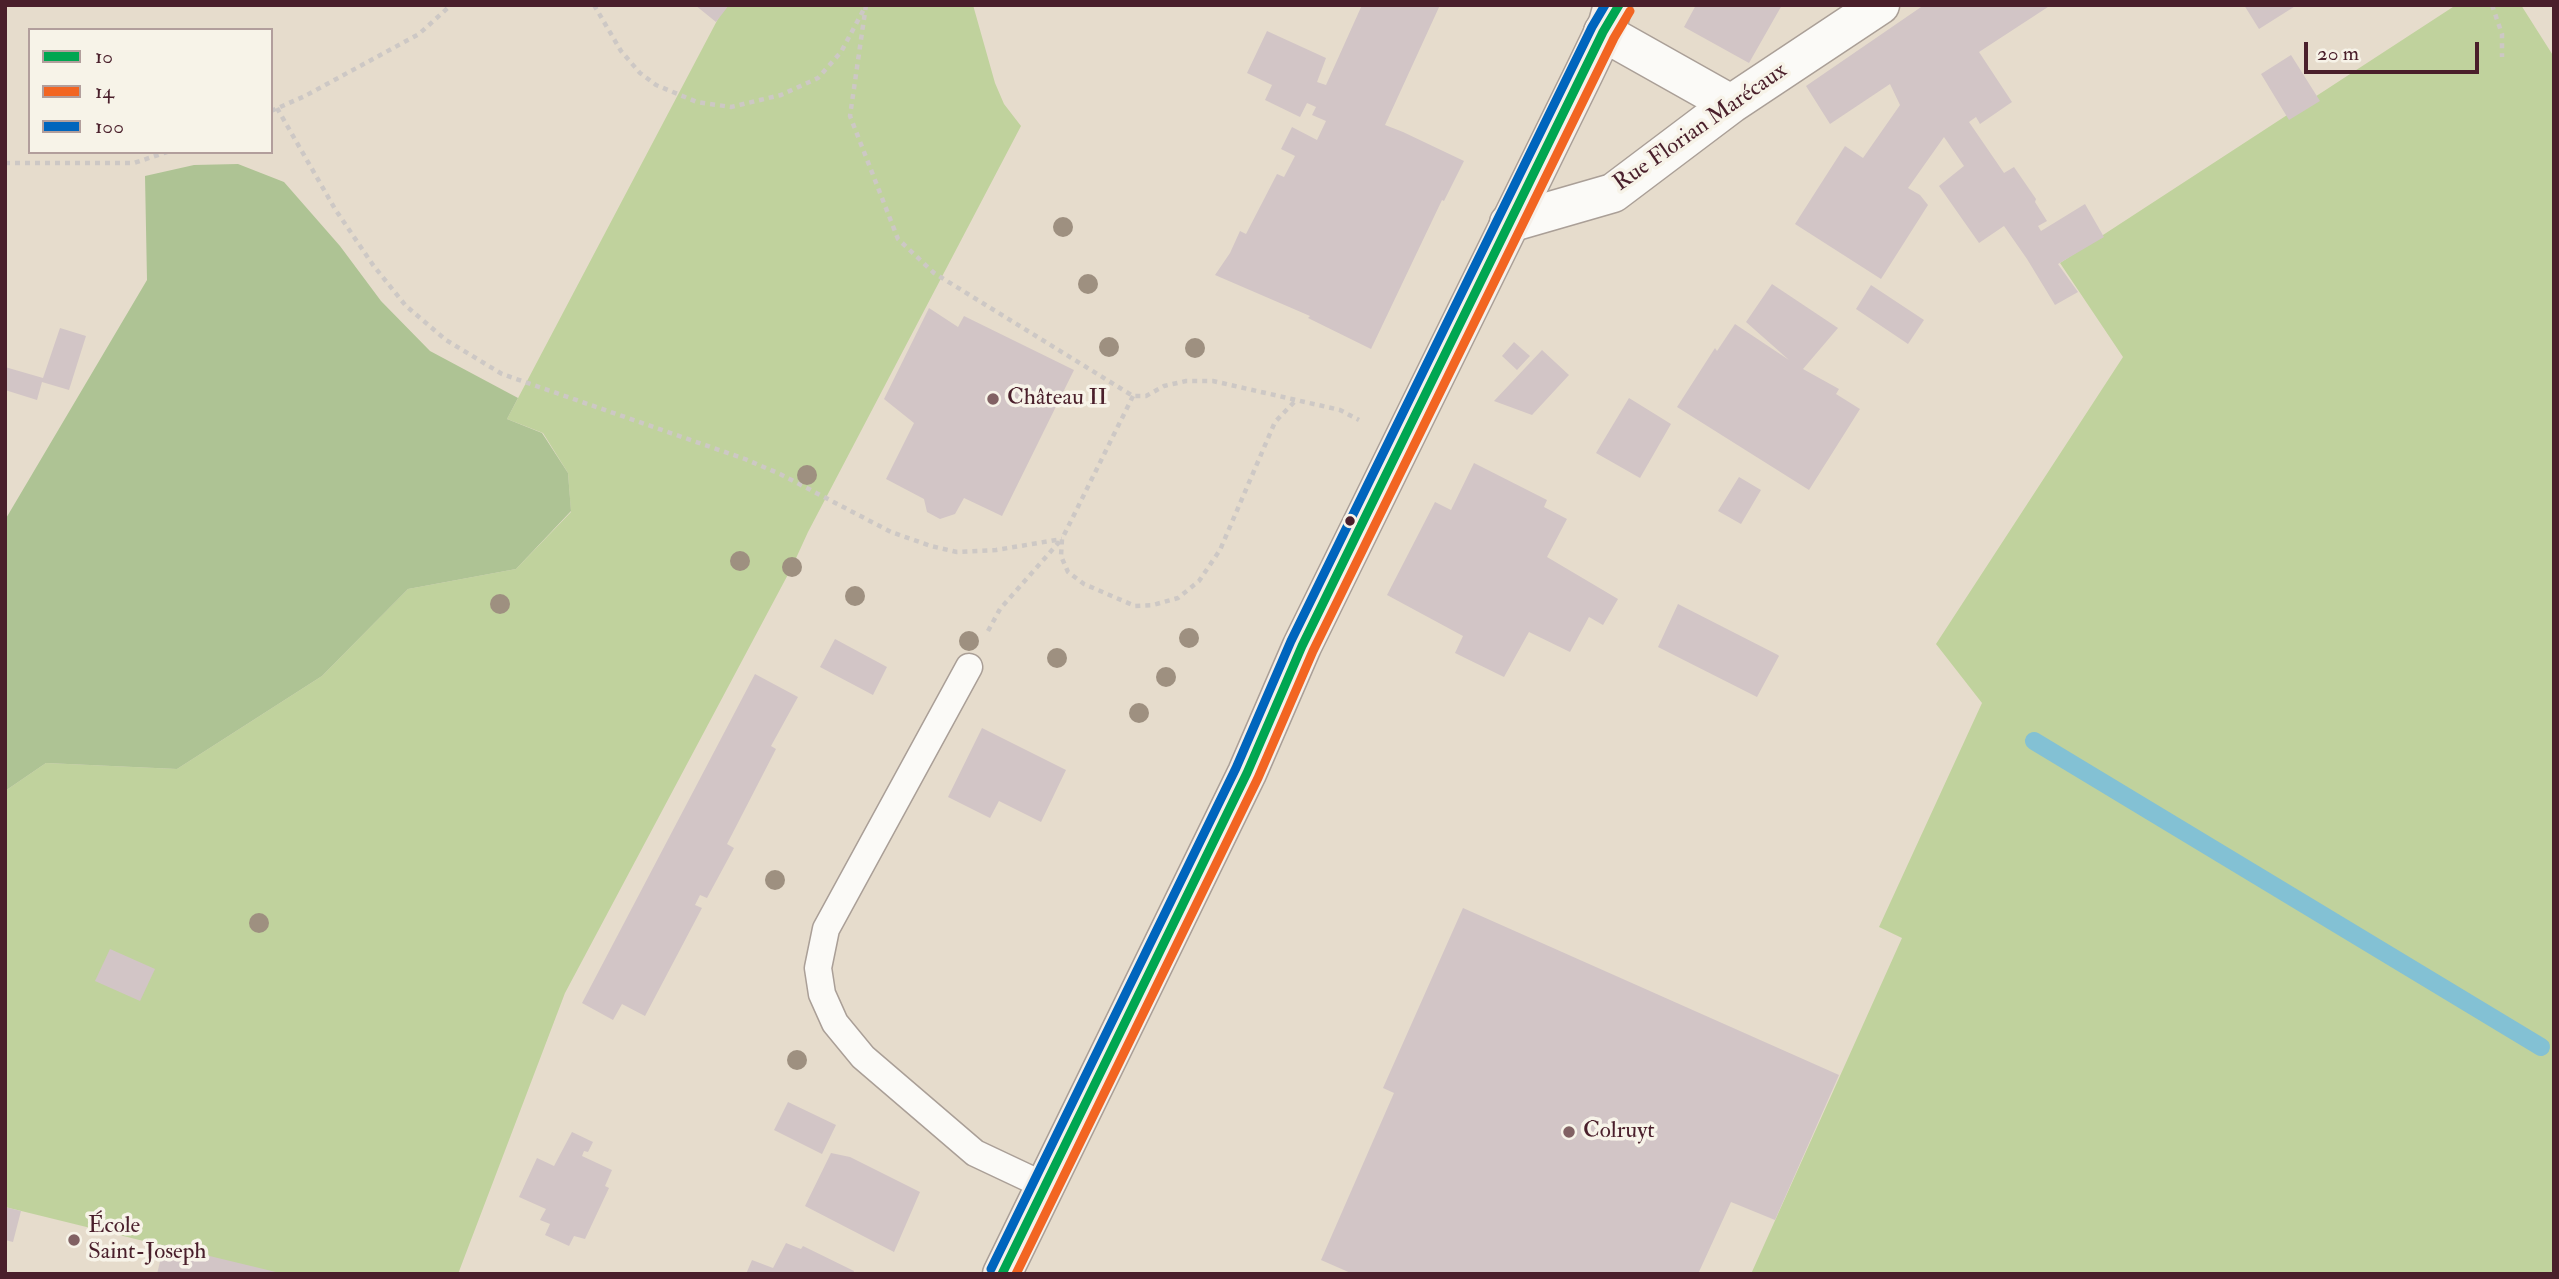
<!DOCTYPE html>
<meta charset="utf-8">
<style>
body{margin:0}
#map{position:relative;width:2559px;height:1279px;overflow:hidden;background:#e6dccc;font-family:"IM FELL Double Pica",serif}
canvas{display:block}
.frame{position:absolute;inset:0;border:7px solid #4a1f2b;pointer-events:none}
.legend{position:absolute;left:28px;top:28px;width:245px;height:126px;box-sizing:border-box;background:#f7f3e8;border:2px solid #b29e9c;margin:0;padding:9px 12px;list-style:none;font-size:21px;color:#4a1f2b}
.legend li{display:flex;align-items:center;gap:14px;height:35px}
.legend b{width:35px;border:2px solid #b29e9c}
.scale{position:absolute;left:2304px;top:42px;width:175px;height:32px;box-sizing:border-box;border:4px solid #4a1f2b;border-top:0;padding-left:9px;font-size:21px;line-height:24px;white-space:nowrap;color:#4a1f2b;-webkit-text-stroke:5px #f7f3e8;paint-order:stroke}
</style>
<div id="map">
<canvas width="2559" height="1279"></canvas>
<div class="frame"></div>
<ul class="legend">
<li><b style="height:9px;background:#00a651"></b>10</li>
<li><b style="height:9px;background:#f26522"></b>14</li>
<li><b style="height:9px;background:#0065bd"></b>100</li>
</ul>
<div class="scale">20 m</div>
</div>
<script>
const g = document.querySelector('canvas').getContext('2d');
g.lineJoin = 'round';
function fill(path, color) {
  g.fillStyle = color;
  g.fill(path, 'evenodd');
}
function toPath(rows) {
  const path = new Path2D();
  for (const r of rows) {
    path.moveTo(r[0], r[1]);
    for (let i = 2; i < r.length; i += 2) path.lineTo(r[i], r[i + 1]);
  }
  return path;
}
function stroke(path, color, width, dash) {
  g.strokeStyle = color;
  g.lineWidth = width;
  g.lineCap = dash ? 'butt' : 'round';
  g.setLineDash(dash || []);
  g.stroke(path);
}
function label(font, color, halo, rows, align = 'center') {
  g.font = font + ' "IM FELL Double Pica",serif';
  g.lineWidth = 7;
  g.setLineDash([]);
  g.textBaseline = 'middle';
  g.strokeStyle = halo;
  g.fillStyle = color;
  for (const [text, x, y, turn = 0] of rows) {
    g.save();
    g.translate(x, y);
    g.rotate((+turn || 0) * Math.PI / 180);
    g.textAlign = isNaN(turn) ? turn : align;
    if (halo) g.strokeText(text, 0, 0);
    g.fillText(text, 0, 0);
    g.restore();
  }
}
fill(toPath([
 [728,5,973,5,995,83,1004,104,1021,126,808,532,792,567,565,993,458,1274,278,1274,5,1207,5,791,46,763,177,769,322,676,408,589,516,569,571,512,568,473,543,433,507,419,720,15],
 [2456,5,2521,5,2554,57,2554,1274,1751,1274,1902,938,1879,927,1982,703,1936,644,2123,357,2060,263]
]), '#c0d29d');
fill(toPath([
 [238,164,284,182,340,246,381,301,430,351,518,398,507,419,542,433,568,473,571,511,516,569,408,589,322,676,177,769,46,763,5,791,5,520,147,280,145,176,194,165]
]), '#aec394');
stroke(toPath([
 [2034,741,2541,1047]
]), '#83c1d4', 18);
fill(toPath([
 [695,5,729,5,716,22],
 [1362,5,1440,5,1385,125,1403,132,1464,161,1444,201,1442,200,1371,349,1308,318,1310,316,1215,275,1230,253,1240,231,1246,234,1277,174,1284,177,1295,156,1281,149,1292,127,1317,140,1326,121,1312,115,1316,107,1307,103,1300,117,1265,100,1272,85,1247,73,1267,31,1326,58,1317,82,1326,85],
 [1696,5,1782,5,1749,63,1684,27],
 [1924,5,2051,5,1979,52,2012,102,1980,124,1976,117,1969,122,2004,173,2014,167,2036,199,2035,202,2047,221,2038,226,2041,231,2085,204,2104,237,2058,264,2078,292,2055,305,2027,259,2004,226,1979,243,1939,186,1964,166,1944,137,1908,188,1920,195,1928,205,1881,279,1795,224,1845,146,1863,158,1900,105,1890,84,1830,124,1806,86],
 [2244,5,2297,5,2259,29],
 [2291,55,2320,101,2289,120,2261,74],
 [1772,284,1838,328,1803,369,1839,389,1836,394,1860,409,1809,490,1677,407,1715,348,1717,351,1735,324,1789,360,1746,322],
 [1871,285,1924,320,1908,344,1856,309],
 [929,308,958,327,964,316,1074,370,1002,516,964,498,955,514,940,519,927,512,924,499,886,479,914,423,884,399],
 [60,328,86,336,69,390,42,382,37,400,5,390,5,367,43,378],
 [1514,342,1530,356,1517,370,1502,356],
 [1542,350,1569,375,1532,415,1494,401],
 [1629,398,1671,424,1640,478,1596,453],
 [1474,463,1547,500,1544,507,1567,519,1547,557,1618,599,1603,625,1589,617,1570,652,1529,632,1504,677,1455,653,1463,636,1387,595,1435,502,1451,510],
 [1739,477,1761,490,1741,524,1718,511],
 [1678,604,1778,655,1779,656,1757,697,1658,647],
 [835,639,887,667,873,695,820,667],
 [755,674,798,697,771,746,776,749,727,844,734,848,707,898,700,895,695,905,702,908,645,1016,622,1004,613,1020,582,1003],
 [982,728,1066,770,1041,822,999,801,990,818,948,797],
 [1463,908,1839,1075,1775,1220,1731,1202,1698,1274,1353,1274,1321,1260,1394,1093,1383,1088],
 [110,949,155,969,140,1001,95,981],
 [788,1102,836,1125,822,1154,774,1130],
 [572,1132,593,1142,588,1152,584,1151,582,1156,612,1170,605,1186,609,1188,585,1239,574,1236,569,1246,545,1235,550,1224,540,1220,546,1209,519,1197,537,1158,554,1166],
 [831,1153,850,1157,920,1192,894,1252,805,1206],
 [5,1207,21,1211,13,1242,5,1240],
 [786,1243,801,1249,803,1246,854,1271,853,1274,746,1274,752,1260,773,1268],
 [164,1245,280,1273,280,1274,157,1274]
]), '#d2c5c6');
const service = toPath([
 [969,667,826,929,818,968,822,994,835,1023,863,1057,975,1153,1045,1186]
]);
const minor = toPath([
 [1603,32,1731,104],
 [1509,223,1613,193,1731,104,1880,5]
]);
const secondary = toPath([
 [1002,1274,1247,773,1302,646,1584,73,1608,23,1613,5]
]);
stroke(service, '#aa9f97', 29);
stroke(minor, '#aa9f97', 41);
stroke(secondary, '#aa9f97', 41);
stroke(toPath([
 [594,5,621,51,640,73,656,85,697,102,731,107,781,95,818,78,841,52,864,9],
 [866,5,850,116,898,239,934,273,1133,396,1146,396,1164,386,1186,381,1213,381,1340,410,1359,420],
 [2492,5,2502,34,2502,57],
 [277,108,335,209,373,265,406,306,446,340,502,374,745,459,780,474,891,532,931,546,957,552,996,550,1062,539],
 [271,111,305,96,419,34,451,5],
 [5,163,134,163,167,152],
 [1133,396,1062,539,1061,556,1068,572,1084,584,1135,606,1153,605,1178,598,1199,581,1220,550,1275,422,1296,400],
 [988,631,1000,609,1061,540]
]), '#cdc8c5', 4.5, [5, 5]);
stroke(service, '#fbfaf7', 26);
stroke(minor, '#fbfaf7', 38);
stroke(secondary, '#f5f0ea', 38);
stroke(toPath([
 [1002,1274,1247,773,1302,646,1603,32,1619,5]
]), '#00a651', 9);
stroke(toPath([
 [1016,1274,1258,778,1313,651,1614,38,1630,11]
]), '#f26522', 9);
stroke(toPath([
 [991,1269,1236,768,1291,641,1592,27,1605,5]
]), '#0065bd', 9);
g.fillStyle = '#9e9080';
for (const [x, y] of [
 [1063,227],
 [1088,284],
 [1109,347],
 [1195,348],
 [807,475],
 [740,561],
 [792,567],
 [855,596],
 [500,604],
 [1189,638],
 [969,641],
 [1057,658],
 [1166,677],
 [1139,713],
 [775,880],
 [259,923],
 [797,1060]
]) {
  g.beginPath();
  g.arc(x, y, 10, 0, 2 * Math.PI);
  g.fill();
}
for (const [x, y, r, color] of [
 [993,399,7,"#816163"],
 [1350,521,6,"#4a1f2b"],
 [1569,1132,7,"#816163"],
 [74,1240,7,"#816163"]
]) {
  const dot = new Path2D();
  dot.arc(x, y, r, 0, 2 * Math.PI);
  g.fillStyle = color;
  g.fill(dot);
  stroke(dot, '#f7f3e8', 2.5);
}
label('23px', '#4a1f2b', '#f7f3e8', [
 ["Rue Florian Marécaux",1701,128,-35]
]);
label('23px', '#4a1f2b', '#f7f3e8', [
 ["Château II",1007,399],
 ["Colruyt",1583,1132],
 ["École",88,1227],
 ["Saint-Joseph",88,1253]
], 'left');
</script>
